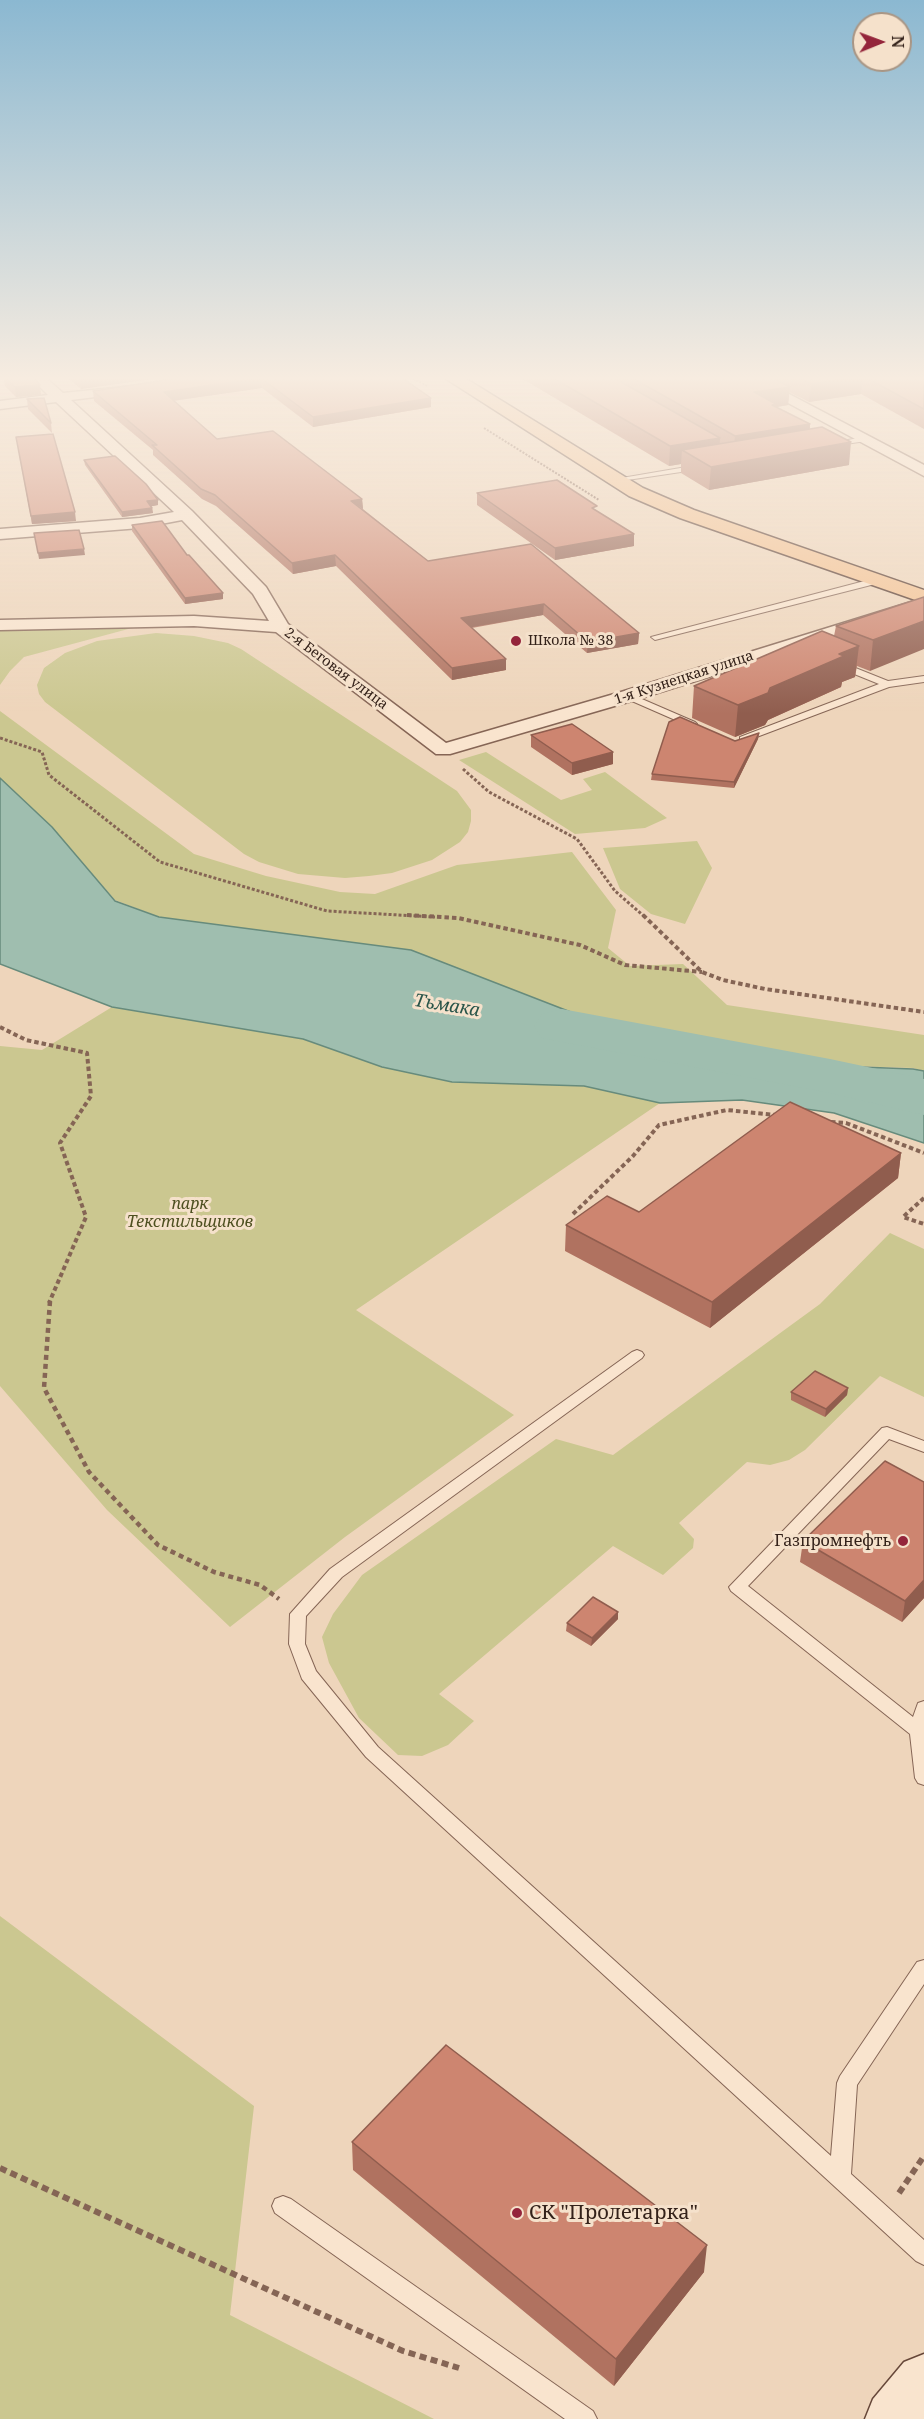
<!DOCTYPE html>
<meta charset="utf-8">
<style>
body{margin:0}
#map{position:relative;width:924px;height:2419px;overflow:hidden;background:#eed5bb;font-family:"Noto Serif",serif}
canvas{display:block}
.north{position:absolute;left:852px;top:12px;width:60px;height:60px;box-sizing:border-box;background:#f5e1cb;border:2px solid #a89584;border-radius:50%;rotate:89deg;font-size:16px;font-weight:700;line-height:24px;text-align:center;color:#34221a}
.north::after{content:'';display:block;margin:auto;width:21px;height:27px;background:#94253b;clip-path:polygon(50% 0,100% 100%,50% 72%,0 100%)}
</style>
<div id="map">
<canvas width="924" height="2419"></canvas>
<div class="north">N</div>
</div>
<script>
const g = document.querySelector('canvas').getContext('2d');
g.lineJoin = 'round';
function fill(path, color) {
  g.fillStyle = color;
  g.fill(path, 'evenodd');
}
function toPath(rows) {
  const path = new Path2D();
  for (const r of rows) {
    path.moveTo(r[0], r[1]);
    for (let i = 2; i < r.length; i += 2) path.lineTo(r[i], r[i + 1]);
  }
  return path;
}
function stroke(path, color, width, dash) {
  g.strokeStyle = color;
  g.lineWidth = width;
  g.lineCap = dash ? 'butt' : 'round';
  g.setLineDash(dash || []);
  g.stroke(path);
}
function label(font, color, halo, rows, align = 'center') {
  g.font = font + ' "Noto Serif",serif';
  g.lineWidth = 6;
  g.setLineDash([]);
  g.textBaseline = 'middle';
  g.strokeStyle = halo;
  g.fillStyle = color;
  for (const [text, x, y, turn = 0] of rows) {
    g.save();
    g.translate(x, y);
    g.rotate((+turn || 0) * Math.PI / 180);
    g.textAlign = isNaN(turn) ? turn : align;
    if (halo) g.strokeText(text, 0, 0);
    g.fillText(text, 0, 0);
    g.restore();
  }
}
fill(toPath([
 [132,628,24,657,10,671,0,685,0,630],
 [156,633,194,636,228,643,241,649,457,791,471,810,471,821,468,832,460,842,432,860,392,873,369,876,345,878,298,874,259,862,244,854,45,702,39,694,37,685,44,668,65,653,97,641],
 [0,711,194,854,266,876,340,892,375,894,457,865,572,852,616,910,608,948,630,966,683,964,727,1005,924,1035,924,1071,913,1068,755,1063,648,1042,529,997,159,917,115,900,52,827,0,778],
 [486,752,561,800,592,790,583,779,605,772,667,818,645,828,575,834,459,760],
 [697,841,712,868,685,924,651,914,620,889,603,848],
 [112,1007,303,1039,382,1067,452,1082,584,1086,660,1103,356,1310,514,1415,345,1537,230,1627,107,1510,0,1386,0,1046,42,1050],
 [890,1233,924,1249,924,1397,880,1376,805,1450,789,1460,770,1465,747,1462,679,1523,694,1539,693,1548,663,1575,613,1546,439,1694,474,1721,448,1745,422,1756,398,1755,359,1718,329,1663,322,1637,333,1614,362,1575,556,1439,613,1455,820,1304],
 [0,1916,254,2106,230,2315,434,2419,0,2419]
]), '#cbc790');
const water = toPath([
 [0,778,52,827,115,901,159,917,411,950,648,1042,755,1063,913,1069,924,1071,924,1143,834,1113,742,1100,660,1103,584,1086,452,1082,382,1067,303,1039,112,1007,0,964,0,778]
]);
fill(water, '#9fbeaf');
stroke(water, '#678b7c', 1.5);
fill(toPath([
 [562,1009,830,1059,924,1079,924,1115,830,1093,542,1038,534,1026,542,1014,562,1009]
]), '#9fbeaf');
const service = toPath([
 [863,437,867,439,866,441,832,446,828,444,863,437],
 [698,465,702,467,701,469,614,482,610,480,698,465],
 [876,578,880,581,879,583,655,640,651,637,876,578],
 [837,663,843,663,888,681,924,676,924,682,889,687,746,741,740,741,740,737,879,684,837,667,837,663],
 [628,693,695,722,697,724,689,726,625,698,623,696,628,693],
 [637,1350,642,1352,644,1355,642,1358,342,1577,306,1616,305,1644,316,1671,378,1747,831,2156,837,2083,840,2076,917,1962,924,1960,924,1984,857,2085,851,2174,924,2240,924,2265,916,2261,366,1757,302,1679,289,1644,290,1614,330,1569,632,1352,637,1350],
 [887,1427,924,1441,924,1452,889,1439,748,1586,913,1717,918,1703,924,1701,924,1785,918,1783,915,1778,910,1734,731,1591,729,1587,882,1428,887,1427],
 [283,2196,291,2199,593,2411,597,2419,565,2419,275,2213,272,2206,275,2199,283,2196]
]);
const minor = toPath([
 [28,375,43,375,63,393,133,386,135,389,133,392,128,393,71,400,192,511,266,587,288,624,446,743,621,692,924,598,924,609,635,700,450,754,436,754,276,632,194,626,0,630,0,620,194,616,269,621,253,594,182,520,140,528,0,539,0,529,140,518,174,512,56,402,0,409,0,401,48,395,28,375],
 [736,375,753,375,924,465,924,476,736,375]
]);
const secondary = toPath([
 [924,2354,924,2419,865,2419,873,2399,904,2362,924,2354]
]);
const primary = toPath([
 [440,375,460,375,643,488,694,510,924,590,924,603,680,518,629,496,440,375]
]);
stroke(service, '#856555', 2);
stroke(minor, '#856555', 3);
stroke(secondary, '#664739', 3);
stroke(primary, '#52352a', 3);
stroke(toPath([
 [407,375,427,386],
 [484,428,599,500]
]), '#856555', 2, [2, 1.5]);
stroke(toPath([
 [0,738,42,752,49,775,160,862,327,911,435,917],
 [463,769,489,792,577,839,615,891,645,917]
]), '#856555', 3, [3, 2]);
stroke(toPath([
 [407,915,458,918,580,945,625,965,702,972],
 [643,915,702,972,723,980,765,989,924,1012],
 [0,1027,26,1040,87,1053,91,1096,60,1143,86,1217,49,1303],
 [831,1122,846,1123,924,1153],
 [924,1198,903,1217,924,1224],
 [573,1214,633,1156,659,1125,727,1110,776,1115]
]), '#856555', 4, [4.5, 3]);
stroke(toPath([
 [50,1301,44,1388,89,1472,158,1545,214,1572,260,1585,279,1599]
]), '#856555', 4.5, [5, 4]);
stroke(toPath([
 [0,2168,403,2351,459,2368],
 [899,2193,924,2156]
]), '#856555', 6, [7, 4.5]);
fill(service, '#f9e4ce');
fill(minor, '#f9e4ce');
fill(secondary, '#f9e4ce');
fill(primary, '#f3c191');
fill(toPath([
 [3,375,32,375,41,395,16,397,5,386],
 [64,375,179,375,81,389],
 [199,375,398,375,431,407,313,427,262,388,173,401,217,439,362,499,363,509,428,561,639,633,638,644,587,653,543,615,472,628,506,659,506,670,452,680,336,566,293,574,216,506,202,499,153,455,153,450,94,401,93,391],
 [516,375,917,375,924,379,924,429,861,394,809,402,789,392,788,405,777,407,810,424,810,429,849,465,709,490,681,473,681,464,669,466],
 [27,399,51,423,52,433,28,409],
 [16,437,76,521,32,524],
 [84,460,158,505,151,506,152,508,153,513,122,517,85,465],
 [477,493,597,511,634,534,634,546,555,560,477,505],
 [132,525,187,555,223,599,185,604,132,531],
 [924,597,870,671,857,666,855,677,842,682,841,687,768,720,765,725,735,737,692,718,694,686,834,636,836,626],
 [759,733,758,739,734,788,651,780,652,774,735,741],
 [531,735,613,764,572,775,531,747],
 [901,1153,898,1178,710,1328,565,1251,566,1225,639,1212],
 [848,1388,847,1395,825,1417,791,1400,791,1392],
 [803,1541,924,1598,902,1622,800,1562],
 [618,1612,618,1619,591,1646,566,1631,567,1623],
 [352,2142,704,2272,614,2386,353,2170]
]), '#b07260');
fill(toPath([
 [113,375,179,375,81,389,80,380],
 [863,376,861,394,809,402,811,384],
 [261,378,262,388,164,402,164,392],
 [40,385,41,395,16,397,15,387],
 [790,387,788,405,776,407,754,392],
 [431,398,431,407,313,427,313,417],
 [810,424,808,444,733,456,735,436],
 [720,438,719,458,682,450,681,464,669,466,670,446],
 [851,442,849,465,709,490,711,467],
 [362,499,363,509,351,501],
 [158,500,158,505,148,507,147,501],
 [152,508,153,513,122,517,122,512],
 [75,512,76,521,32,524,31,516],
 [634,534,634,546,555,560,555,548],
 [84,549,85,555,39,559,38,553],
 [335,555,336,566,293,574,292,563],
 [223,593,223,599,185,604,185,598],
 [544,604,543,615,461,629,461,618],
 [924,621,924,649,870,671,873,640],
 [639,633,638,644,587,653,588,642],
 [859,646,855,677,842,682,841,687,768,720,765,725,735,737,738,705,839,654],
 [506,659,506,670,452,680,452,668],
 [759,733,758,739,734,788,734,782],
 [613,752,613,764,572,775,572,763],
 [901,1153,898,1178,710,1328,712,1302],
 [848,1388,847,1395,825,1417,826,1409],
 [924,1580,924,1598,902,1622,905,1601],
 [618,1612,618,1619,591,1646,592,1638],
 [707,2245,704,2272,614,2386,616,2359]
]), '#905d4e');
const building = toPath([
 [4,375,32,375,40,385,15,387,4,377,4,375],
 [74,375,113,375,80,380,74,375],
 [199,375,398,375,431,398,313,417,261,378,164,392,217,439,273,431,362,499,351,501,428,561,531,544,639,633,588,642,544,604,461,618,506,659,452,668,335,555,292,563,215,495,201,489,152,445,157,445,93,391,199,375],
 [548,375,609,375,720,438,670,446,548,375],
 [627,375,767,375,790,387,754,392,776,404,772,405,810,424,735,436,627,375],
 [794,375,917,375,924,379,924,409,863,376,811,384,794,375],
 [44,398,51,423,27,399,44,398],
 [822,427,851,442,711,467,682,450,822,427],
 [53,434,75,512,31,516,16,437,53,434],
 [115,456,146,484,158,500,147,501,152,508,122,512,84,460,115,456],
 [557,480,597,506,592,508,634,534,555,548,477,493,557,480],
 [162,521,187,555,189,555,223,593,185,598,132,525,162,521],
 [79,530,84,549,38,553,34,533,79,530],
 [924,597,924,621,873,640,836,626,924,597],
 [822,631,859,646,839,654,844,656,770,688,768,693,738,705,694,686,822,631],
 [680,717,735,741,759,733,734,782,652,774,669,722,680,717],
 [572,724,613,752,572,763,531,735,572,724],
 [790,1102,901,1153,712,1302,566,1225,607,1196,639,1212,790,1102],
 [815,1371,848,1388,826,1409,791,1392,815,1371],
 [885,1461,924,1482,924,1580,905,1601,803,1541,885,1461],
 [593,1597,618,1612,592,1638,567,1623,593,1597],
 [446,2045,707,2245,616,2359,352,2142,446,2045]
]);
fill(building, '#cd8570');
stroke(building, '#905d4e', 1.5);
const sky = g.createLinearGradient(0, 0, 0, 714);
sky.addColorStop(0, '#8bb8d1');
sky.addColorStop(0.53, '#f7ece0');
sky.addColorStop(1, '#f7ece000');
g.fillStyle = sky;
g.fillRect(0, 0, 924, 714);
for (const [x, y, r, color] of [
 [516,641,6,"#94253b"],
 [903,1541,6,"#94253b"],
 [517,2213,6,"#94253b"]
]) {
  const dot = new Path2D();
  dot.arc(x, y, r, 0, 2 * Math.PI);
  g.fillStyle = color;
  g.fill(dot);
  stroke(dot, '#f5e1cb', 2);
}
label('14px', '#34221a', '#f5e1cb', [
 ["Школа № 38",528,641]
], 'left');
label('14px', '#34221a', '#f5e1cb', [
 ["2-я Беговая улица",336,669,37],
 ["1-я Кузнецкая улица",684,678,-18]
]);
label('italic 16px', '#4e5021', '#f5e1cb', [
 ["парк",190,1204],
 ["Текстильщиков",190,1222]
]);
label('16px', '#34221a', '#f5e1cb', [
 ["Газпромнефть",891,1541]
], 'right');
label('italic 18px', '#295449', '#f5e1cb', [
 ["Тьмака",447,1006,9]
]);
label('20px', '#34221a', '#f5e1cb', [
 ["СК \"Пролетарка\"",529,2213]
], 'left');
</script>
